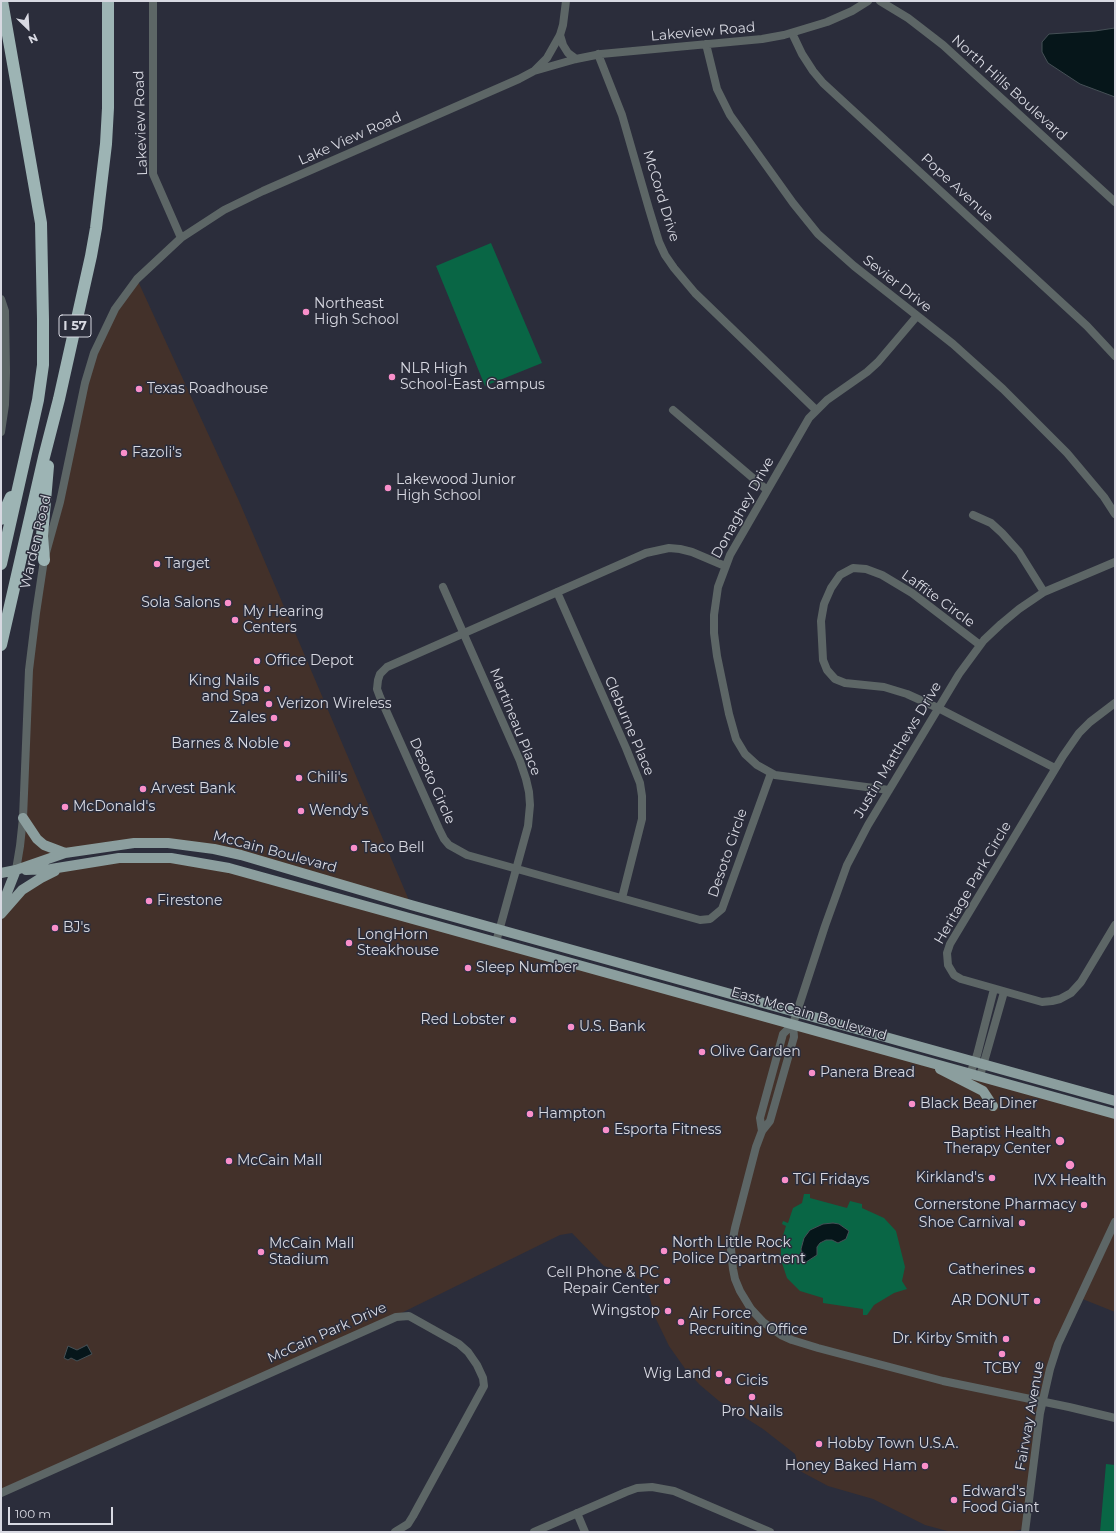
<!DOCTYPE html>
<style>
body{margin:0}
#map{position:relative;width:1116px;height:1533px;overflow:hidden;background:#2b2d3b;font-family:Montserrat,sans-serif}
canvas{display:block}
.frame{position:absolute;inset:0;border:2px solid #d8d9e2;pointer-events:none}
.north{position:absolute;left:8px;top:8px;width:40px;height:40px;-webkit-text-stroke:3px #2b2d3b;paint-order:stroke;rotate:155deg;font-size:11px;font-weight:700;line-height:16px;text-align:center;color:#d8d9e2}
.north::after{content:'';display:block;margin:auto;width:14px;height:18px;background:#d8d9e2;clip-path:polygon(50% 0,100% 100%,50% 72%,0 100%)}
.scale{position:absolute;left:8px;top:1507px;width:105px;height:18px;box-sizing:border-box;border:2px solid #d8d9e2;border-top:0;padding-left:5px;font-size:12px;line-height:14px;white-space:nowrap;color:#d8d9e2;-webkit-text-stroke:3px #2b2d3b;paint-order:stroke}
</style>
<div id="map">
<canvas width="1116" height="1533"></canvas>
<div class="frame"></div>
<div class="north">N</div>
<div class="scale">100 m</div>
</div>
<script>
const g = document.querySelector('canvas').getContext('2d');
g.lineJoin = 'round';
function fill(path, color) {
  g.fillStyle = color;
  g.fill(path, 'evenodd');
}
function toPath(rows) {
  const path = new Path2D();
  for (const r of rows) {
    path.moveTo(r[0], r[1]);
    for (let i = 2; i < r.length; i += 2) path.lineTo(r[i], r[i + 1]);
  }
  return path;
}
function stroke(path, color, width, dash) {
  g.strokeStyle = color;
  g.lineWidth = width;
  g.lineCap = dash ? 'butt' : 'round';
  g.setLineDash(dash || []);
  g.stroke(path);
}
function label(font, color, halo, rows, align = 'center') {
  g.font = font + ' Montserrat,sans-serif';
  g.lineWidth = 3;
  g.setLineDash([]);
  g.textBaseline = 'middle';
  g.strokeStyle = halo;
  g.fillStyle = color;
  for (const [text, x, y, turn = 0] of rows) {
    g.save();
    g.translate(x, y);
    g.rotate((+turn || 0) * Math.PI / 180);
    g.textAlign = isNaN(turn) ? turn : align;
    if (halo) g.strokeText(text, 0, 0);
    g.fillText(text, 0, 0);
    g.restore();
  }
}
fill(toPath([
 [137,279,239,501,411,905,215,849,152,842,93,849,16,870,31,650,52,535,85,383,103,332],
 [119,858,209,864,1115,1114,1115,1312,1080,1298,1050,1369,1025,1529,1008,1532,951,1532,925,1525,873,1499,828,1486,800,1471,795,1454,763,1429,719,1401,700,1385,686,1370,669,1346,655,1317,645,1281,604,1266,572,1233,560,1235,379,1324,1,1493,1,915,51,869]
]), '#43312a');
fill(toPath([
 [491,243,542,363,485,386,436,266],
 [804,1194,810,1194,810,1198,847,1208,850,1201,862,1204,862,1208,884,1218,896,1231,905,1267,902,1281,907,1289,894,1293,874,1305,867,1315,863,1315,863,1309,823,1303,823,1298,800,1291,787,1278,781,1260,781,1242,786,1226,782,1224,783,1221,788,1223,793,1208,802,1203],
 [1106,1464,1115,1465,1115,1532,1100,1532]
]), '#096645');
const water = toPath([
 [1115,28,1115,97,1080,84,1048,63,1042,52,1042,42,1049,34,1095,31,1115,28],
 [833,1223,839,1224,849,1231,846,1239,838,1243,832,1240,826,1240,820,1243,817,1247,817,1255,803,1264,801,1249,804,1238,810,1230,823,1224,833,1223],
 [87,1345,92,1354,77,1361,71,1358,68,1360,64,1358,68,1346,77,1350,87,1345]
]);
fill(water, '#06161a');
stroke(water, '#455056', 1);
stroke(toPath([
 [153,1,153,174,181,238],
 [880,1,908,18,943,45,1115,202],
 [792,33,802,54,813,71,823,83,1087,326,1115,356],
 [560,35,563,45,568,53,576,59],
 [706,44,717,89,730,115,793,203,818,234,854,266,953,344,1003,389,1067,453,1104,497,1115,514],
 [598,54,622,115,649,209,659,242,665,255,674,268,695,293,816,410],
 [535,70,547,58,560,35,563,25,566,1],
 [1,299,5,311,6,372,5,405,1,432],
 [673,410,767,490],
 [973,515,991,523,1002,533,1019,552,1044,592],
 [725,566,692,552,680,549,669,548,646,553,387,667,380,674,378,680,377,689,380,697,439,829,444,839,449,845,467,855,700,920,710,919,722,909,771,773],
 [443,587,520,761,526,779,529,792,530,805,528,826,496,942],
 [557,592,626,748,640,783,642,796,642,819,622,898],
 [980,645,912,593,882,575,866,569,853,568,840,575,831,588,824,604,821,621,823,660,827,670,835,679,845,683,884,687,907,694,938,708,1055,768],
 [1115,703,1090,722,1079,733,1063,756,950,944,947,953,948,965,954,975,961,979,1042,1002,1052,1001,1060,999,1071,993,1081,982,1115,925],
 [889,790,775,775,757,765,745,754,736,739,729,714,717,656,714,633,714,615,718,587,730,555,809,418,827,400,867,372,878,362,917,316],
 [16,870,20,846,23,818,29,670,36,613,44,560,60,502,85,383,94,353,115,309,137,279,181,238,224,210,263,191,519,79,534,71,576,59,601,54,762,39,784,35,827,22,852,11,868,1],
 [793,1024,794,1037,770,1121,762,1131,756,1147,735,1228,731,1249,733,1269,735,1279,740,1291,751,1309,763,1322,781,1335,792,1340,818,1348,943,1381,1069,1407,1115,1418],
 [970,1074,977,1055,994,989],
 [980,1076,1004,992],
 [762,1131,760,1118,783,1034,793,1024,825,926,847,865,868,825,959,674,984,640,1001,624,1019,609,1044,592,1115,562],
 [1,1493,396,1317,409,1316,459,1344,468,1352,477,1365,483,1378,484,1386,413,1516,408,1524,395,1532],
 [577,1513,585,1532],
 [534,1532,626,1492,637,1488,652,1487,674,1491,770,1532],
 [1025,1532,1040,1413,1050,1369,1058,1344,1115,1222]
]), '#5d6666', 8);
stroke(toPath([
 [23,818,37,839,44,845,65,853],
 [26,870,51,869,119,858,171,858,229,868,1115,1114],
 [1,873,16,870,65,853,134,843,168,843,214,849,241,855,411,905,1115,1101],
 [1,908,16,870],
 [1,914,22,890,41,878,55,871],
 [940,1069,983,1091,993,1106]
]), '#8b9e9e', 10);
stroke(toPath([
 [1,519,11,497],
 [44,560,42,536,48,466],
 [1,564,38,400,43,365,43,319,41,223,2,1],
 [1,645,44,457,59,399,91,256,96,228,106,144,108,108,108,1]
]), '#9db4b4', 12);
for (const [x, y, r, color] of [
 [306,312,4,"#f98fca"],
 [392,377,4,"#f98fca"],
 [139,389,4,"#f98fca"],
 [124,453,4,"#f98fca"],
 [388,488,4,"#f98fca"],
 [157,564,4,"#f98fca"],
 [228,603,4,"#f98fca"],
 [235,620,4,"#f98fca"],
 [257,661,4,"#f98fca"],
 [267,689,4,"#f98fca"],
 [269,704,4,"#f98fca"],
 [274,718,4,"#f98fca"],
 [287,744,4,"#f98fca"],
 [299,778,4,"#f98fca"],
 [143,789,4,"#f98fca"],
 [65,807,4,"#f98fca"],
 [301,811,4,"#f98fca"],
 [354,848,4,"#f98fca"],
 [149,901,4,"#f98fca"],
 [55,928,4,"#f98fca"],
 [349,943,4,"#f98fca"],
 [468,968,4,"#f98fca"],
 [513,1020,4,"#f98fca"],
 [571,1027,4,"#f98fca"],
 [702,1052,4,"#f98fca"],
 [812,1073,4,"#f98fca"],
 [912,1104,4,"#f98fca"],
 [530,1114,4,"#f98fca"],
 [606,1130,4,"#f98fca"],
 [1060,1141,5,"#f98fca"],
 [229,1161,4,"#f98fca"],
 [1070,1165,5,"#f98fca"],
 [992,1178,4,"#f98fca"],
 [785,1180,4,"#f98fca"],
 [1084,1205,4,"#f98fca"],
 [1022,1223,4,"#f98fca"],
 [664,1251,4,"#f98fca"],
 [261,1252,4,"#f98fca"],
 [1032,1270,4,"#f98fca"],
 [667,1281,4,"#f98fca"],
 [1037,1301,4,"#f98fca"],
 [668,1311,4,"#f98fca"],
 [681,1322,4,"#f98fca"],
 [1006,1339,4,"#f98fca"],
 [1002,1354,4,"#f98fca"],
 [719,1374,4,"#f98fca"],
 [728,1381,4,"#f98fca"],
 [752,1397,4,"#f98fca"],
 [819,1444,4,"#f98fca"],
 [925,1466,4,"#f98fca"],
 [954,1500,4,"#f98fca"]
]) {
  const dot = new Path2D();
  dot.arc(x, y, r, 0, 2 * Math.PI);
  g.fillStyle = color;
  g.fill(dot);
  stroke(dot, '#2b2d3b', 1.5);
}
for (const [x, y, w] of [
 [75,326,32]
]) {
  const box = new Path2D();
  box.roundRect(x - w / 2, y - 11, w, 22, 3);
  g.fillStyle = '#2b2d3b';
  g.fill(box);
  stroke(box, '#d8d9e2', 1);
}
label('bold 13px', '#d8d9e2', null, [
 ["I 57",75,326]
]);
label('14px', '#d8d9e2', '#2b2d3b', [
 ["Lakeview Road",703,32,-5],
 ["North Hills Boulevard",1009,88,42],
 ["Lakeview Road",141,123,-92],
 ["Lake View Road",350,139,-24],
 ["Pope Avenue",957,188,43],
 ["McCord Drive",661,196,73],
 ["Sevier Drive",897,284,38],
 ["Donaghey Drive",743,508,-61],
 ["Warden Road",36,542,-77],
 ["Laffite Circle",938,599,36],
 ["Martineau Place",515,722,68],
 ["Cleburne Place",629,726,67],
 ["Justin Matthews Drive",898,750,-59],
 ["Desoto Circle",432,781,66],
 ["McCain Boulevard",275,852,15],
 ["Desoto Circle",728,853,-71],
 ["Heritage Park Circle",973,883,-60],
 ["East McCain Boulevard",809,1014,16],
 ["McCain Park Drive",327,1333,-24],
 ["Fairway Avenue",1030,1416,-80]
]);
label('14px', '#d8d9e2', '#2b2d3b', [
 ["Northeast",314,304],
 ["High School",314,320],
 ["NLR High",400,369],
 ["School-East Campus",400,385],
 ["Texas Roadhouse",147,389],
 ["Fazoli's",132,453],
 ["Lakewood Junior",396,480],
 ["High School",396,496],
 ["Target",165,564],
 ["Sola Salons",220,603,"right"],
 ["My Hearing",243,612],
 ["Centers",243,628],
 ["Office Depot",265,661],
 ["King Nails",259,681,"right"],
 ["and Spa",259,697,"right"],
 ["Verizon Wireless",277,704],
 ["Zales",266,718,"right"],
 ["Barnes & Noble",279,744,"right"],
 ["Chili's",307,778],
 ["Arvest Bank",151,789],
 ["McDonald's",73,807],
 ["Wendy's",309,811],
 ["Taco Bell",362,848],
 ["Firestone",157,901],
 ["BJ's",63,928],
 ["LongHorn",357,935],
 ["Steakhouse",357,951],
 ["Sleep Number",476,968],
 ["Red Lobster",505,1020,"right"],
 ["U.S. Bank",579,1027],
 ["Olive Garden",710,1052],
 ["Panera Bread",820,1073],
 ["Black Bear Diner",920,1104],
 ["Hampton",538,1114],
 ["Esporta Fitness",614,1130],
 ["Baptist Health",1051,1133,"right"],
 ["Therapy Center",1051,1149,"right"],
 ["McCain Mall",237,1161],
 ["Kirkland's",984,1178,"right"],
 ["TGI Fridays",793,1180],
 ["IVX Health",1070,1181,"center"],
 ["Cornerstone Pharmacy",1076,1205,"right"],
 ["Shoe Carnival",1014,1223,"right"],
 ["North Little Rock",672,1243],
 ["Police Department",672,1259],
 ["McCain Mall",269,1244],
 ["Stadium",269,1260],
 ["Catherines",1024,1270,"right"],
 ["Cell Phone & PC",659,1273,"right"],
 ["Repair Center",659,1289,"right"],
 ["AR DONUT",1029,1301,"right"],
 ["Wingstop",660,1311,"right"],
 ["Air Force",689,1314],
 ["Recruiting Office",689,1330],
 ["Dr. Kirby Smith",998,1339,"right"],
 ["TCBY",1002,1369,"center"],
 ["Wig Land",711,1374,"right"],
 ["Cicis",736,1381],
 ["Pro Nails",752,1412,"center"],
 ["Hobby Town U.S.A.",827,1444],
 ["Honey Baked Ham",917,1466,"right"],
 ["Edward's",962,1492],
 ["Food Giant",962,1508]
], 'left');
</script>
